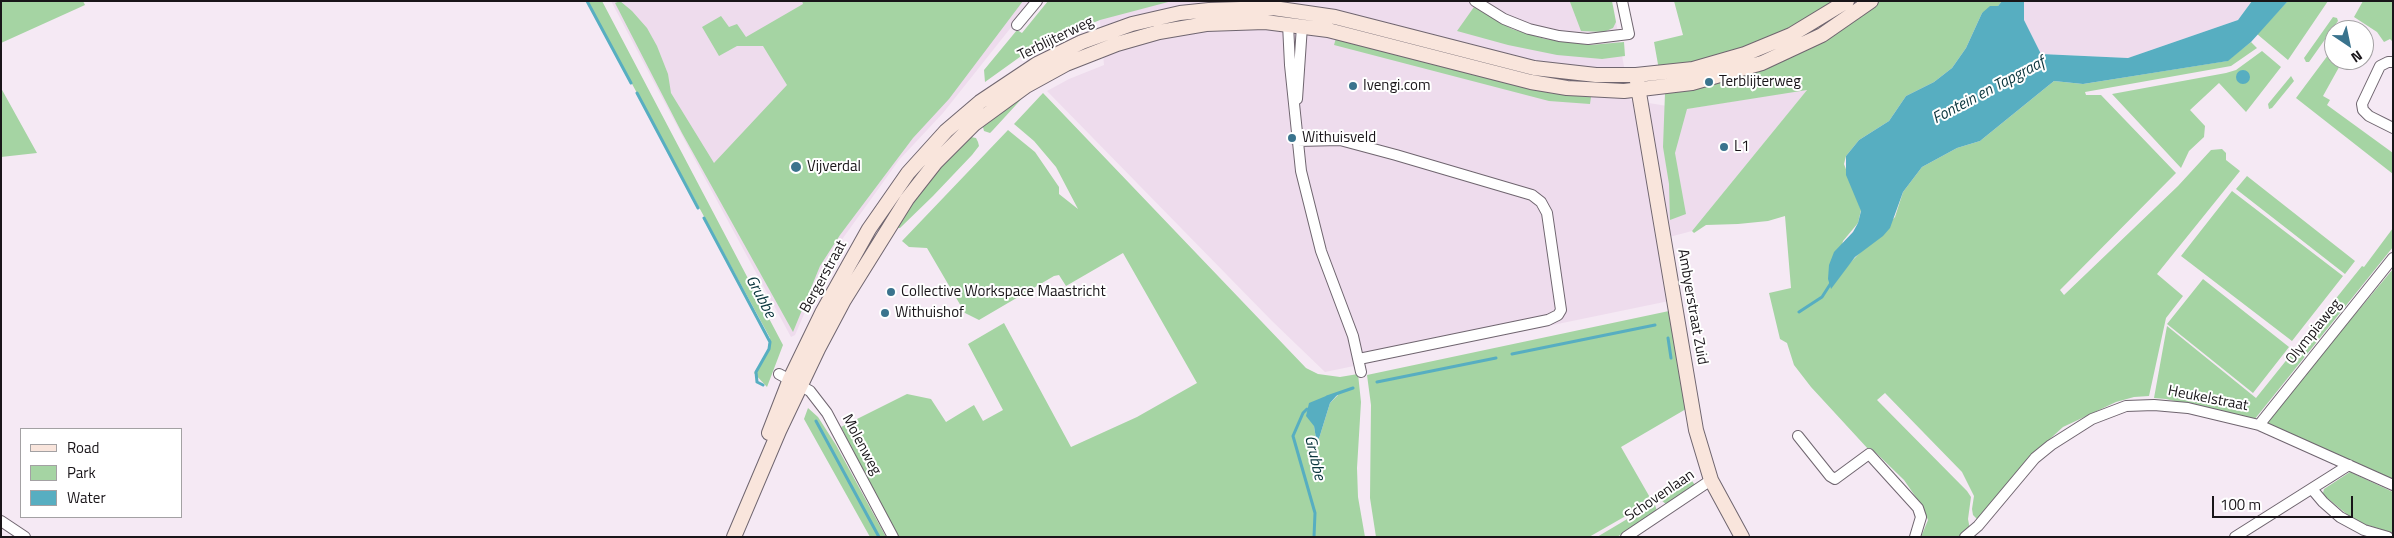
<!DOCTYPE html>
<style>
body{margin:0}
#map{position:relative;width:2394px;height:538px;overflow:hidden;background:#f5e9f4;font-family:"Titillium Web",sans-serif}
canvas{display:block}
.frame{position:absolute;inset:0;border:2px solid #191519;pointer-events:none}
.legend{position:absolute;left:20px;top:428px;width:162px;height:90px;box-sizing:border-box;background:#fff;border:1px solid #a3a1a3;margin:0;padding:6px 9px;list-style:none;font-size:15px;color:#191519}
.legend li{display:flex;align-items:center;gap:10px;height:25px}
.legend b{width:25px;border:1px solid #a3a1a3}
.north{position:absolute;left:2324px;top:20px;width:50px;height:50px;box-sizing:border-box;background:#fff;border:1px solid #a3a1a3;border-radius:50%;rotate:146deg;font-size:14px;font-weight:700;line-height:20px;text-align:center;color:#191519}
.north::after{content:'';display:block;margin:auto;width:18px;height:22px;background:#3a738d;clip-path:polygon(50% 0,100% 100%,50% 72%,0 100%)}
.scale{position:absolute;left:2212px;top:496px;width:141px;height:22px;box-sizing:border-box;border:2px solid #191519;border-top:0;padding-left:6px;font-size:15px;line-height:18px;white-space:nowrap;color:#191519;-webkit-text-stroke:4px #fff;paint-order:stroke}
</style>
<div id="map">
<canvas width="2394" height="538"></canvas>
<div class="frame"></div>
<ul class="legend">
<li><b style="height:6px;background:#f9e5dc"></b>Road</li>
<li><b style="height:14px;background:#a5d4a3"></b>Park</li>
<li><b style="height:14px;background:#57aec1"></b>Water</li>
</ul>
<div class="north">N</div>
<div class="scale">100 m</div>
</div>
<script>
const g = document.querySelector('canvas').getContext('2d');
g.lineJoin = 'round';
function fill(path, color) {
  g.fillStyle = color;
  g.fill(path, 'evenodd');
}
function toPath(rows) {
  const path = new Path2D();
  for (const r of rows) {
    if (r.length === 3) {
      path.moveTo(r[0] + r[2], r[1]);
      path.arc(r[0], r[1], r[2], 0, 2 * Math.PI);
      continue;
    }
    path.moveTo(r[0], r[1]);
    for (let i = 2; i < r.length; i += 2) path.lineTo(r[i], r[i + 1]);
  }
  return path;
}
function stroke(path, color, width, dash) {
  g.strokeStyle = color;
  g.lineWidth = width;
  g.lineCap = dash ? 'butt' : 'round';
  g.setLineDash(dash || []);
  g.stroke(path);
}
function label(font, color, halo, rows, align = 'center') {
  g.font = font + ' "Titillium Web",sans-serif';
  g.lineWidth = 4;
  g.setLineDash([]);
  g.textBaseline = 'middle';
  g.strokeStyle = halo;
  g.fillStyle = color;
  for (const [text, x, y, turn = 0] of rows) {
    g.save();
    g.translate(x, y);
    g.rotate((+turn || 0) * Math.PI / 180);
    g.textAlign = isNaN(turn) ? turn : align;
    if (halo) g.strokeText(text, 0, 0);
    g.fillText(text, 0, 0);
    g.restore();
  }
}
fill(toPath([
 [611,1,1032,1,943,113,899,160,828,259,795,335,791,337,702,173],
 [1098,1,1570,1,1575,12,1613,5,1630,100,1686,109,1808,89,1692,231,1658,240,1669,301,1325,372,1272,321,1047,91,1069,79,1104,65],
 [2024,1,2252,1,2238,20,2128,58,2041,54,2024,20]
]), '#eedced');
fill(toPath([
 [1,1,83,1,85,5,1,43],
 [587,1,602,1,783,345,767,387,754,373,767,353,770,338],
 [620,1,632,11,647,28,657,46,668,74,671,93,714,163,787,85,763,46,737,46,719,56,702,27,721,16,729,27,737,24,746,37,803,4,802,1,1023,1,949,99,913,138,840,235,820,266,793,332,682,133,615,3],
 [1048,1,1172,1,1100,20,1058,37,1031,49,985,82,984,70,1017,30,1022,33],
 [1612,1,1616,22,1613,28,1604,32,1581,31,1570,2],
 [1674,1,1842,1,1816,18,1745,50,1659,70,1654,42,1683,35],
 [1874,1,2002,1,1998,6,1982,13,1966,48,1952,68,1934,82,1906,96,1889,121,1859,140,1846,156,1844,164,1861,210,1858,223,1843,241,1831,288,1843,270,1895,217,1903,192,1922,167,1957,148,1980,141,2054,81,2083,84,2227,61,2251,42,2257,48,2231,66,2085,92,2086,95,2101,95,2176,173,2060,290,2064,295,2178,186,2211,150,2222,149,2226,153,2226,160,2240,171,2157,274,2183,296,2166,318,2149,396,2134,397,2116,402,2063,427,2040,448,1979,521,1973,515,1972,509,1974,496,1962,472,1885,393,1877,400,1967,491,1971,497,1968,519,1970,530,1960,537,1921,537,1928,520,1922,506,1904,480,1871,448,1869,450,1811,387,1794,365,1787,343,1780,339,1769,293,1791,288,1785,216,1768,221,1738,224,1706,225,1694,233,1692,231,1807,90,1687,109,1675,153,1686,214,1670,220,1669,184,1663,147,1665,93,1711,85,1746,71],
 [2288,1,2328,1,2288,60,2257,34],
 [2363,1,2393,1,2393,42,2390,39,2384,42,2377,32,2354,17],
 [1474,7,1512,29,1545,39,1590,45,1624,42,1625,56,1602,59,1557,55,1508,45,1457,31],
 [2333,17,2337,18,2338,21,2309,62,2306,62,2304,58],
 [1336,38,1550,93,1591,97,1590,104,1549,101,1334,45],
 [2334,47,2334,60,2343,60,2323,96,2330,100,2327,105,2393,153,2393,174,2296,98],
 [2262,51,2281,67,2246,112,2219,83,2190,110,2205,126,2204,137,2189,151,2181,168,2112,94,2226,73,2236,70],
 [2291,76,2294,81,2272,108,2269,109,2268,104],
 [1,88,37,153,1,157],
 [1043,93,1306,368,1318,374,1340,377,1358,374,1361,402,1357,468,1358,497,1365,537,898,537,841,427,907,394,931,399,946,422,974,405,983,421,1003,410,968,344,1004,323,1071,447,1137,417,1197,383,1123,253,1066,286,1059,275,1054,276,979,320,965,313,927,248,909,247,902,241,1008,130,1035,152,1059,187,1059,194,1078,209,1056,167,1034,141,1014,124],
 [1338,395,1330,403,1317,445,1314,426,1326,396],
 [1026,94,993,130,990,133,984,131,983,127],
 [971,137,976,138,978,142,979,146,972,155,933,196,900,228,897,228,896,225,904,212,941,165],
 [2247,176,2355,261,2345,274,2236,189],
 [2232,191,2343,276,2292,341,2181,256],
 [2393,228,2393,247,2254,420,2166,399,2154,398,2167,326,2256,398,2362,266,2364,267],
 [2393,269,2393,481,2265,422],
 [2203,279,2289,347,2253,393,2167,324],
 [1669,311,1686,409,1621,447,1652,501,1589,537,1376,537,1370,498,1371,405,1367,375],
 [808,408,818,417,836,445,886,537,870,537,804,419],
 [2350,472,2393,492,2393,533,2364,524,2349,516,2326,497,2323,493,2324,489],
 [1692,481,1695,485,1667,505,1660,499],
 [1655,505,1657,511,1617,537,1597,537,1644,509]
]), '#a5d4a3');
fill(toPath([
 [2002,1,2024,1,2024,20,2041,54,2128,58,2238,20,2252,1,2288,1,2251,42,2228,61,2083,84,2054,81,1980,141,1957,148,1922,167,1903,192,1890,228,1883,236,1855,257,1831,289,1828,279,1829,265,1834,252,1853,232,1858,223,1861,211,1846,175,1846,156,1859,140,1889,121,1906,96,1934,82,1952,68,1966,48,1982,13,1990,6,1998,6],
 [2243,77,7],
 [1338,394,1330,403,1317,445,1314,426,1306,416,1309,403,1326,396]
]), '#57aec1');
stroke(toPath([
 [587,1,631,83],
 [637,93,698,208],
 [704,218,770,342,769,349,756,372,757,382,763,385],
 [1799,312,1822,297,1831,283],
 [1668,338,1671,358],
 [1512,354,1655,325],
 [1377,382,1496,358],
 [1327,397,1353,388],
 [1307,409,1303,413,1293,436,1315,513,1314,537],
 [816,421,879,537]
]), '#57aec1', 3);
const street = toPath([
 [1475,1,1504,19,1529,29,1559,36,1588,39,1629,34,1622,1],
 [1288,24,1290,65,1301,171,1321,251,1353,336,1361,372],
 [1017,25,1037,1],
 [2393,62,2388,62,2380,66,2362,104,2363,110,2369,116,2393,128],
 [1297,99,1302,26],
 [1297,141,1340,140,1396,155,1532,195,1541,202,1547,213,1561,310,1558,315,1548,320,1359,359],
 [779,374,810,391,827,413,893,537],
 [2259,425,2393,258],
 [1798,436,1830,476,1835,479,1869,454,1918,508,1921,517,1915,537],
 [2312,489,2323,502,2340,517,2364,530,2388,537],
 [1,521,25,537],
 [1626,537,1711,480],
 [1965,537,1978,526,2035,458,2051,445,2092,419,2126,406,2154,405,2188,408,2259,425,2393,485],
 [2235,537,2349,465]
]);
const secondary = toPath([
 [1637,81,1696,430,1711,480,1742,537],
 [769,433,790,379,822,313,869,229,908,173,946,131,980,102,1037,64,1082,42,1132,24,1180,13,1209,10,1273,8,1335,17,1534,68,1596,75,1636,75,1693,69,1745,54,1791,35,1847,1],
 [734,537,779,431,818,349,844,300,907,199,936,162,974,124,1026,86,1066,64,1117,44,1159,32,1206,24,1265,22,1328,30,1531,82,1567,88,1624,91,1692,83,1762,63,1822,35,1871,1]
]);
stroke(street, '#6f656f', 12);
stroke(secondary, '#6f656f', 16);
stroke(street, '#fff', 10);
stroke(secondary, '#f9e5dc', 14);
for (const [x, y, r, color] of [
 [1709,82,5,"#3a738d"],
 [1353,86,5,"#3a738d"],
 [1292,138,5,"#3a738d"],
 [1724,147,5,"#3a738d"],
 [796,167,6,"#3a738d"],
 [891,292,5,"#3a738d"],
 [885,313,5,"#3a738d"]
]) {
  const dot = new Path2D();
  dot.arc(x, y, r, 0, 2 * Math.PI);
  g.fillStyle = color;
  g.fill(dot);
  stroke(dot, '#fff', 2);
}
label('15px', '#191519', '#fff', [
 ["Terblijterweg",1056,39,-26],
 ["Bergerstraat",824,277,-61],
 ["Ambyerstraat Zuid",1692,307,80],
 ["Olympiaweg",2314,332,-51],
 ["Heukelstraat",2208,399,11],
 ["Molenweg",861,445,62],
 ["Schovenlaan",1660,496,-34]
]);
label('15px', '#191519', '#fff', [
 ["Terblijterweg",1719,82],
 ["Ivengi.com",1363,86],
 ["Withuisveld",1302,138],
 ["L1",1734,147],
 ["Vijverdal",807,167],
 ["Collective Workspace Maastricht",901,292],
 ["Withuishof",895,313]
], 'left');
label('italic 16px', '#0a353d', '#fff', [
 ["Fontein en Tapgraaf",1989,91,-28],
 ["Grubbe",760,297,62],
 ["Grubbe",1314,458,77]
]);
</script>
